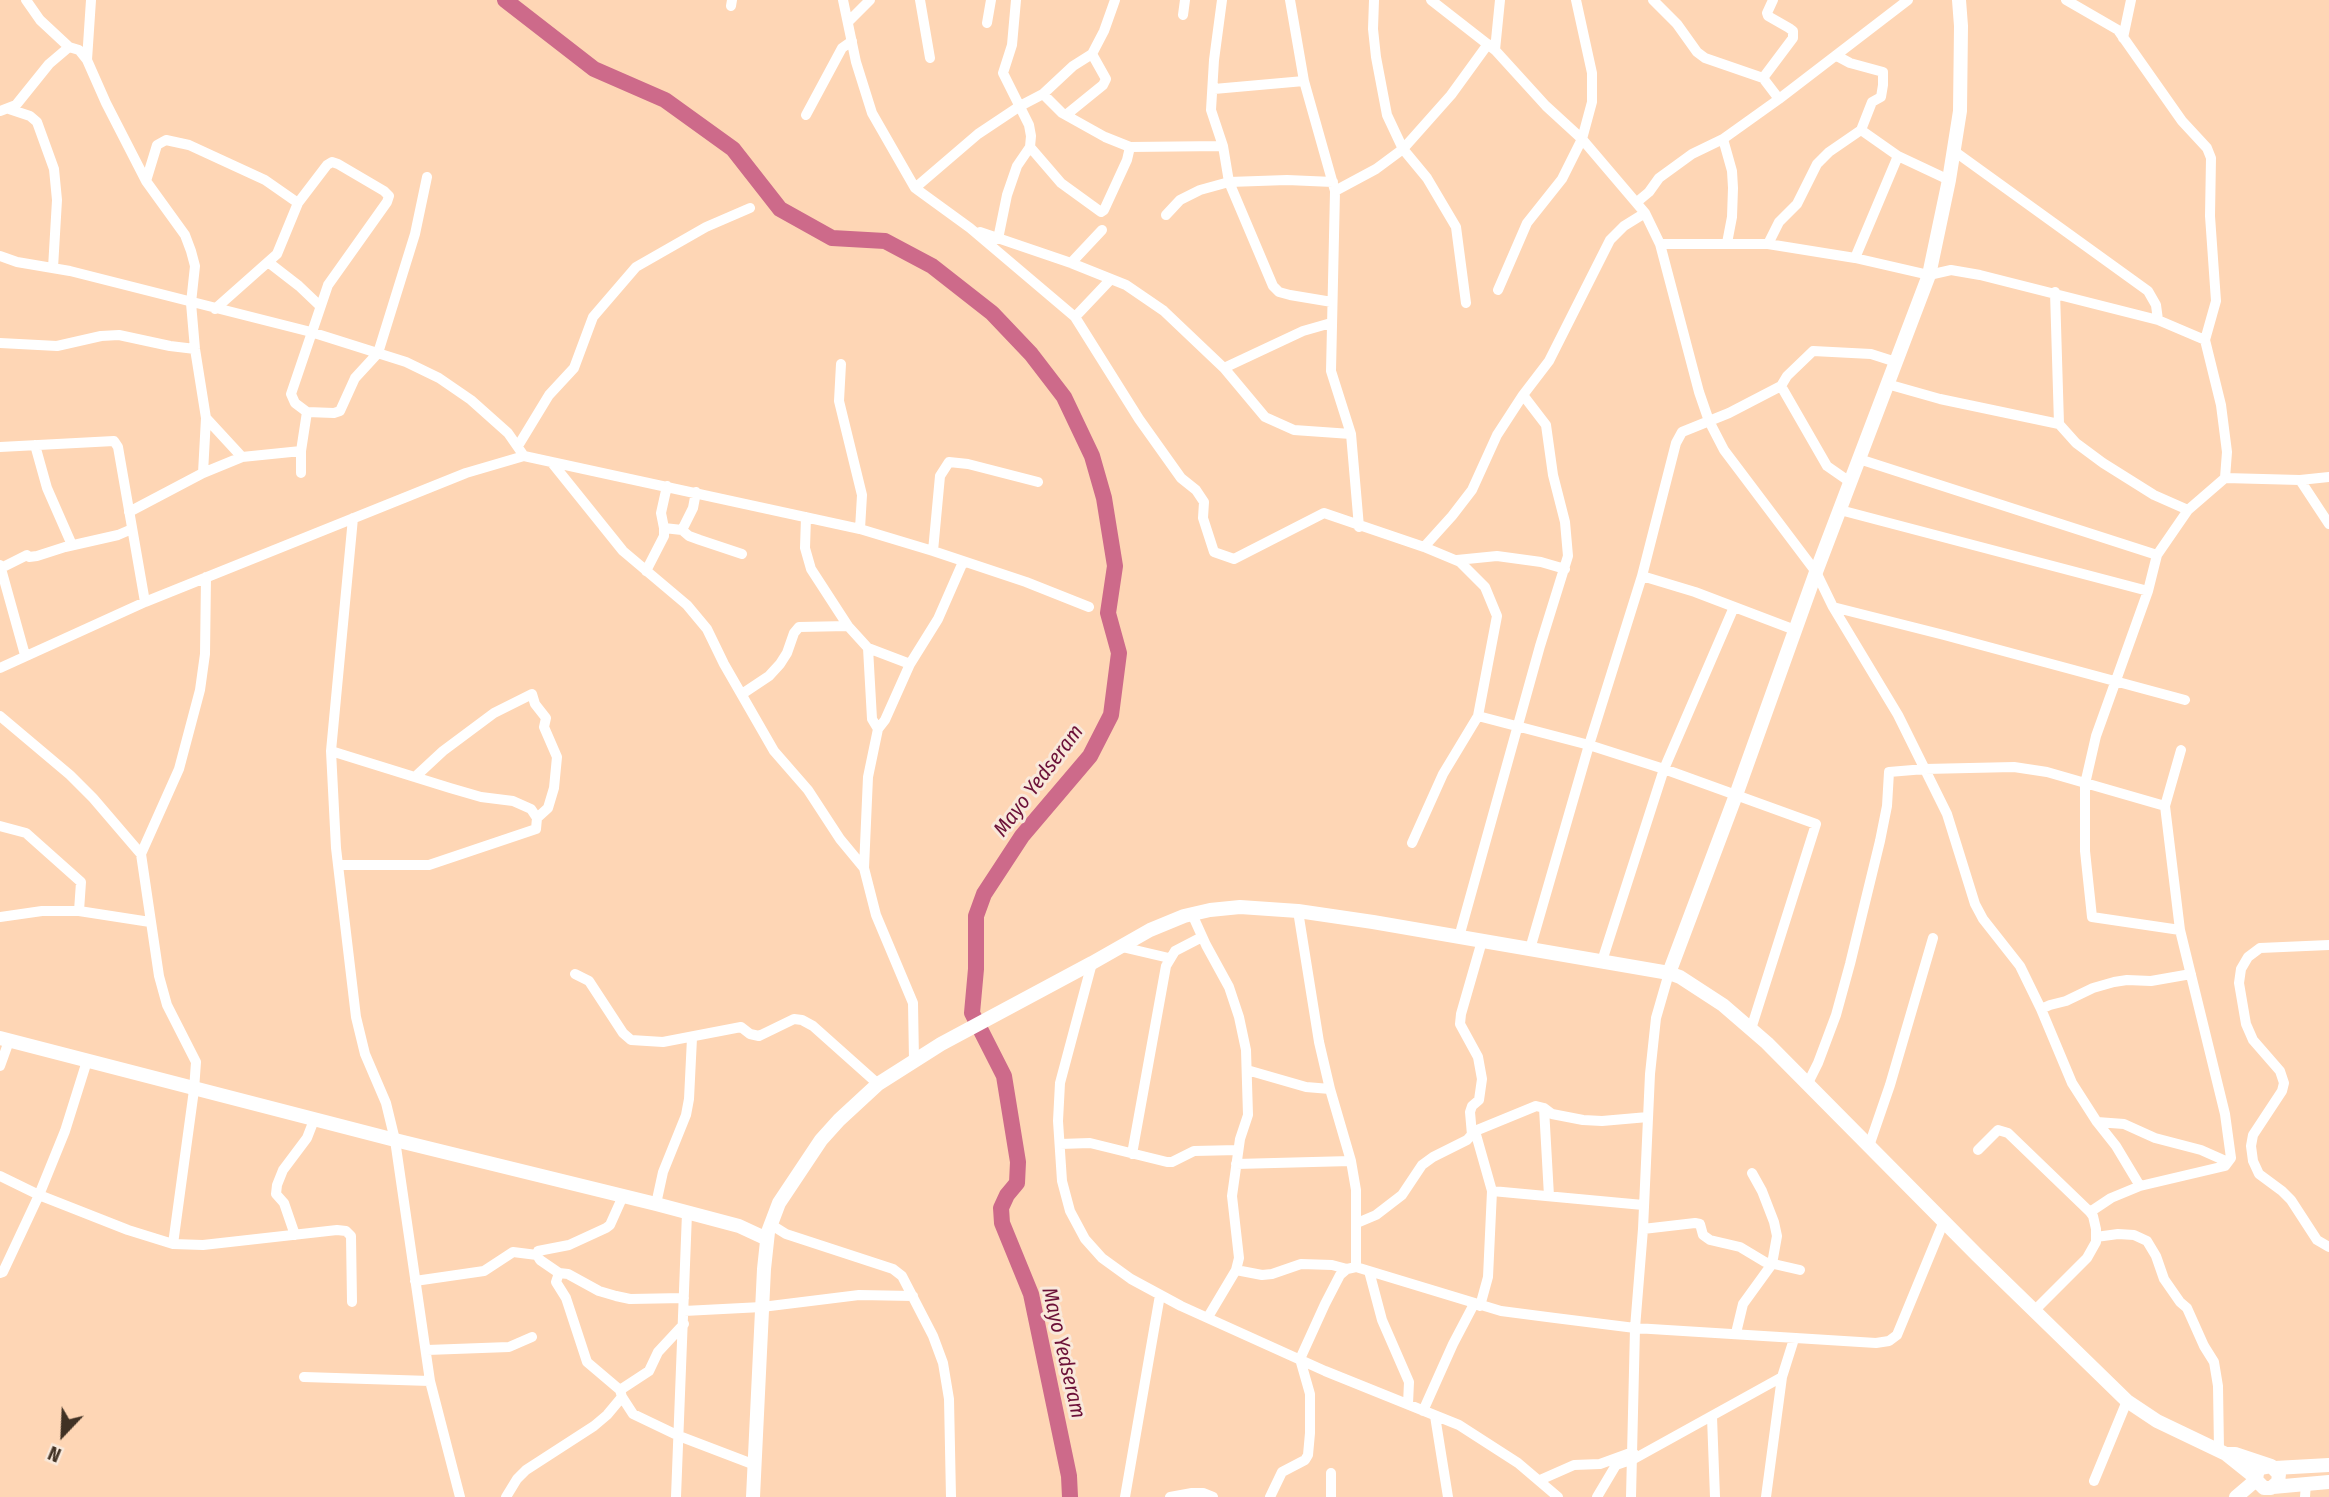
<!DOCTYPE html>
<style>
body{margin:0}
#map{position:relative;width:2329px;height:1497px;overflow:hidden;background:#fed6b5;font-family:"Fira Sans Condensed",sans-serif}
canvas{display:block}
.north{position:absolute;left:28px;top:1399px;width:70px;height:70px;-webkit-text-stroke:5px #f9e9db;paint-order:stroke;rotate:203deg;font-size:19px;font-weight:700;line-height:28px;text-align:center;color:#403124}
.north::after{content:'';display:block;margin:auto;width:24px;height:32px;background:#403124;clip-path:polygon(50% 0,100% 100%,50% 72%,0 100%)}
</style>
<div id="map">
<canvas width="2329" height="1497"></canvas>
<div class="north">N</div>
</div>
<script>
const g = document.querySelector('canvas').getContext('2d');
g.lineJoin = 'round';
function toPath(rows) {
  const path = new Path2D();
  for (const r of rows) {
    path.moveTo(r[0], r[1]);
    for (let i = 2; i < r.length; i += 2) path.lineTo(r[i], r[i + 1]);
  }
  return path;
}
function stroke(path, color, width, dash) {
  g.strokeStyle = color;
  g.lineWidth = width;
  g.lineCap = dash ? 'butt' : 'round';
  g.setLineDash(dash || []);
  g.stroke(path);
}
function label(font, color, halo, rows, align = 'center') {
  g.font = font + ' "Fira Sans Condensed",sans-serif';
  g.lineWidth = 6;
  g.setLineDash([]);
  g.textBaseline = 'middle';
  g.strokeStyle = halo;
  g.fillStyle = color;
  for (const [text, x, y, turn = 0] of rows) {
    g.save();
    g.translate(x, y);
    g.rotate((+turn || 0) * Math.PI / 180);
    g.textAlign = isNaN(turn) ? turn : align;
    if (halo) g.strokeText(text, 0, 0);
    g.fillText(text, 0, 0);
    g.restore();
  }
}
stroke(toPath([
 [505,0,594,69,665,100,733,149,780,209,832,238,885,241,932,266,992,313,1031,354,1064,397,1092,456,1104,498,1115,566,1108,613,1119,653,1111,715,1090,756,1022,836,984,894,976,916,976,969,972,1013,1004,1076,1018,1162,1017,1183,1007,1195,1001,1208,1002,1223,1031,1294,1069,1476,1070,1497]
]), '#cd6a8a', 16);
stroke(toPath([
 [26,0,40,20,69,47,79,50,87,60,106,103,146,181,185,235,191,251,195,266,191,303,195,349,206,418,203,473],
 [843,0,856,62,872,113,915,188,970,228,1075,317,1139,419,1181,478,1196,490,1204,502,1203,518,1214,552,1234,559,1324,513,1424,547,1460,562,1485,587,1497,616,1478,716,1443,774,1412,843],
 [920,0,930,58],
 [1222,0,1214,60,1211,110,1223,146,1229,182,1273,286,1279,292,1290,295,1332,302],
 [1290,0,1304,81,1335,191,1331,371,1351,434,1359,527],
 [1374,0,1373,29,1376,57,1387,115,1403,149,1427,178,1456,227,1466,303],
 [1431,0,1495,50,1546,106,1582,139,1645,213,1660,244,1699,392,1709,421,1724,450,1816,572,1833,607,1898,715,1947,814,1975,904,1983,919,2020,966,2041,1009,2072,1083,2097,1122,2116,1146,2140,1186],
 [1653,0,1677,24,1697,52,1705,58,1763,78,1779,99],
 [2066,0,2118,30,2182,121,2207,148,2211,158,2210,216,2216,301,2205,340,2221,405,2227,452,2225,478],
 [731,6,732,0],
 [1183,15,1185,0],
 [848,22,870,0],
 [987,23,991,0],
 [2123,38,2131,0],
 [1495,50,1500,0],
 [87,60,91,0],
 [1763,78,1793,38,1793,31,1789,28,1768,16,1767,13,1773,0],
 [1214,89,1304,81],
 [1043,94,1062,113,1105,137,1130,147,1223,146],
 [9,109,30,116,37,122,54,169,57,200,53,268],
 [0,111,16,105,49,64,69,47],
 [806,115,842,48,852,41],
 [1066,115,1103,85,1106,79,1092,54],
 [1861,130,1898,156,1949,180],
 [1723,139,1732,171,1733,188,1732,217,1727,243],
 [1030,147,1061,183,1101,212,1104,210,1127,160,1130,147],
 [1954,151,2148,291,2156,305,2158,320],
 [146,181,157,145,166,140,189,145,265,180,298,203],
 [915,188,978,134,1020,106,1043,94,1073,66,1092,54,1104,31,1115,0],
 [1335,191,1376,169,1403,149,1451,95,1488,44],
 [1637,202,1649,192,1659,178,1692,154,1723,139,1779,99,1908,0],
 [1166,215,1180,200,1200,190,1229,182,1287,180,1333,182],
 [980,232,1071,263,1126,285,1164,311,1224,368,1265,417,1294,430,1351,434],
 [998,239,1007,195,1017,166,1030,147,1031,136,1029,125,1003,73,1012,45,1016,0],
 [1660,244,1768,244,1855,258,1929,275,1951,270,1980,275,2158,320,2205,340],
 [1768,244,1779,222,1797,204,1817,164,1829,152,1861,130,1872,102,1881,97,1883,85,1883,72,1850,63,1837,56],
 [0,256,17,262,70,271,311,332,406,362,439,378,471,400,508,433,524,456],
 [1855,258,1898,156],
 [268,262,299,286,320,306],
 [1071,263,1102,230],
 [1498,290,1527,223,1562,179,1582,139,1592,102,1592,73,1576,0],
 [2055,292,2059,424],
 [215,309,277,254,298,203,327,165,332,162,338,164,384,191,389,196,387,202,328,285,291,394,295,403,307,412,334,413,340,411,355,378,378,353,415,234,427,177],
 [1075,317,1111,279],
 [0,343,57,346,101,336,119,335,170,346,195,349],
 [841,364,839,401,862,495,860,529],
 [1224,368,1303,331,1331,323],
 [1887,384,1940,399,2059,424,2076,443,2103,463,2154,495,2188,510],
 [206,418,242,457],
 [35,445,47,488,72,545],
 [518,446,549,395,574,368,593,317,636,267,706,227,750,208],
 [0,447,114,441,118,447,145,602],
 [1859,459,2157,555],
 [553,464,623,551,687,605,707,629,724,664,774,751,808,790,840,839,864,868],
 [301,473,301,451,307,412],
 [2300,480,2329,524],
 [1850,482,1827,466,1781,386,1787,376,1813,351,1871,354,1896,362],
 [1840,510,2148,591],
 [129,512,203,473,242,457,301,451],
 [806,517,805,548,811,569,848,626,868,648,910,664],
 [353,518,331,751,336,848,356,1017,365,1054,386,1103,395,1140,430,1381,460,1497],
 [664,528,682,530,689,536,700,540,742,554],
 [682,530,693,508,696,492],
 [1424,547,1452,516,1472,490,1497,435,1523,395,1549,361,1610,240,1624,226,1645,213],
 [933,551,940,476,949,462,968,464,1038,482],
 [1457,560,1497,556,1541,562,1565,569],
 [0,565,25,655],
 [1,568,27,555,29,557,37,556,65,547,118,535,132,529],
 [646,571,664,536,664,528,661,513,667,486],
 [1642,576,1695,592,1795,630],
 [1833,607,1944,635,2185,700],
 [868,648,872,719,878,729],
 [0,668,145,602,466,473,524,456,860,529,933,551,1026,582,1089,607],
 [742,694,769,676,780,664,787,653,794,633,799,627,848,626],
 [0,716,70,775,93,798,141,854,159,976,167,1005,196,1062,194,1090,173,1244],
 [1478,716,1589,745,1664,769,1816,824,1751,1029],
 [331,751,450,788,481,797,513,801,531,809,537,818,536,829,429,865,338,865],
 [415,777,443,751,494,713,532,694,535,704,546,718,544,727,557,757,554,788,548,808,537,818],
 [0,826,26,833,81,882,79,911],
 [141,854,179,769,200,690,205,654,206,577],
 [1298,911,1319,1042,1330,1089,1351,1161,1356,1190,1356,1267],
 [1192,914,1206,945,1229,987,1239,1017,1246,1050,1247,1083,1248,1115,1240,1139,1232,1196,1239,1258,1236,1270,1208,1317],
 [0,917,42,911,79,911,150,922],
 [2180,930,2092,917,2085,851,2085,784,2096,736,2148,591,2157,555,2188,510,2225,478,2300,480,2329,477],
 [1459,937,1540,646,1568,556,1565,522,1553,475,1546,425,1523,395],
 [2329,945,2260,948,2248,957,2241,969,2239,983,2246,1024,2253,1040,2280,1071,2284,1083,2282,1091,2253,1135,2251,1146,2253,1161,2259,1174,2282,1191,2291,1200,2317,1240,2329,1247],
 [1122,947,1169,958],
 [1530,949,1589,745,1642,576,1676,443,1682,432,1729,413,1781,386],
 [1602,961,1664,769,1734,607],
 [1092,963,1060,1083,1058,1121,1062,1181,1070,1211,1085,1239,1102,1258,1131,1279,1181,1306,1325,1371,1459,1425,1518,1463,1558,1497],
 [575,974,589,981,623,1033,631,1040,663,1042,741,1027,750,1034,759,1036,794,1019,802,1020,813,1026,878,1084],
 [2041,1009,2050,1005,2066,1001,2093,988,2114,982,2127,980,2151,981,2191,974],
 [914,1060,913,1003,876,915,864,868,868,777,878,729,885,720,910,664,938,619,963,562],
 [0,1066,9,1041],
 [1247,1070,1306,1087,1330,1089],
 [1808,1083,1818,1063,1836,1015,1850,964,1880,841,1887,806,1889,772,1925,769,2014,767,2047,772,2165,806],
 [1544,1108,1549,1196],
 [2097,1122,2124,1124,2155,1138,2201,1150,2228,1162],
 [1475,1131,1492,1191,1488,1277,1480,1306],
 [1472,1135,1470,1112,1472,1106,1479,1100,1482,1079,1478,1057,1460,1024,1461,1014,1482,941],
 [1060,1144,1090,1143,1167,1162,1172,1162,1194,1151,1238,1150],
 [1869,1146,1890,1085,1933,938],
 [1978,1150,1998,1130,2008,1133,2090,1212,2093,1216,2096,1229,2096,1242,2087,1258,2034,1311],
 [1132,1154,1166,966,1175,951,1202,937],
 [1236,1164,1351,1161],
 [0,1176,39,1195,128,1230,173,1244,203,1245,337,1230,346,1231,351,1236,352,1302],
 [1492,1191,1643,1205],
 [656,1204,663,1172,686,1115,689,1099,692,1038],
 [2090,1212,2111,1198,2140,1186,2225,1166,2231,1158,2225,1114,2180,930,2165,806,2181,750],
 [1357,1223,1376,1215,1402,1195,1422,1165,1433,1157,1467,1140,1475,1131,1536,1106,1544,1108,1552,1114,1583,1120,1602,1121,1648,1117],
 [770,1224,786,1234,893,1269,902,1276,933,1336,943,1363,949,1399,951,1497],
 [1643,1229,1695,1223,1700,1224,1703,1235,1710,1240,1740,1247,1765,1262,1800,1270],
 [295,1235,284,1203,276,1194,277,1185,283,1170,307,1138,314,1120],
 [2096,1237,2118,1234,2134,1235,2147,1241,2156,1256,2164,1279,2180,1302,2187,1308,2204,1346,2214,1362,2218,1386,2219,1450],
 [537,1255,538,1251,569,1245,606,1228,610,1225,623,1196],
 [1236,1270,1262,1275,1272,1274,1301,1264,1332,1265,1347,1269],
 [1369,1271,1382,1320,1409,1382,1408,1404],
 [0,1273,3,1272,39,1195,65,1131,87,1061],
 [559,1273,556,1282,566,1298,587,1362,620,1390,622,1397,633,1414,679,1436,755,1465],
 [415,1281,484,1271,513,1252,537,1255,540,1260,559,1273,568,1274,599,1291,616,1296,630,1299,684,1298],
 [684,1311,762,1307,859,1295,913,1296],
 [1736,1333,1743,1304,1772,1264,1777,1236,1774,1222,1762,1191,1752,1173],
 [427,1350,509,1347,532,1337],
 [304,1377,430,1381],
 [620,1390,649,1371,658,1352,684,1324],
 [1423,1411,1453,1344,1474,1304],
 [1435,1416,1448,1497],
 [1712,1417,1715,1497],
 [1632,1460,1782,1377],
 [1540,1480,1574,1465,1600,1464,1633,1452],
 [2094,1481,2127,1401],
 [506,1497,517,1479,526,1470,594,1426,607,1415,622,1397],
 [676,1497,687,1213],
 [1125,1497,1160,1295],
 [1170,1497,1192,1493,1203,1493,1213,1497],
 [1270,1497,1282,1472,1305,1460,1308,1455,1310,1433,1310,1394,1300,1359,1325,1304,1340,1275,1347,1269,1356,1267,1501,1311,1555,1318,1635,1328,1876,1343,1889,1341,1897,1335,1944,1221],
 [1331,1497,1331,1473],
 [1597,1497,1616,1465,1633,1459],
 [1631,1497,1635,1328,1643,1229,1650,1074,1656,1018,1669,973],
 [1766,1497,1782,1377,1794,1339],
 [2305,1497,2306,1483]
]), '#fff', 10);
stroke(toPath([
 [1669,973,1736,795,1816,572,1929,275,1949,180,1960,111,1961,26,1959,0],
 [0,1038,395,1140,656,1204,739,1226,767,1239],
 [2228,1454,2235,1454,2271,1466],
 [2275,1468,2329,1465],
 [2273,1487,2329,1482],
 [753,1497,764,1269,768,1232,779,1203,821,1140,839,1120,878,1084,941,1044,1092,963,1150,930,1184,916,1210,910,1240,907,1298,911,1373,922,1669,973,1680,977,1723,1005,1767,1043,1977,1255,2127,1401,2157,1421,2226,1454,2256,1478],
 [2236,1497,2256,1480,2257,1473,2260,1468,2271,1466,2279,1474,2278,1482,2271,1488,2264,1488,2256,1480]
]), '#fff', 14);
label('italic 21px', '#6c1138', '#f9e9db', [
 ["Mayo Yedseram",1039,781,-53],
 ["Mayo Yedseram",1063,1353,77]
]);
</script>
